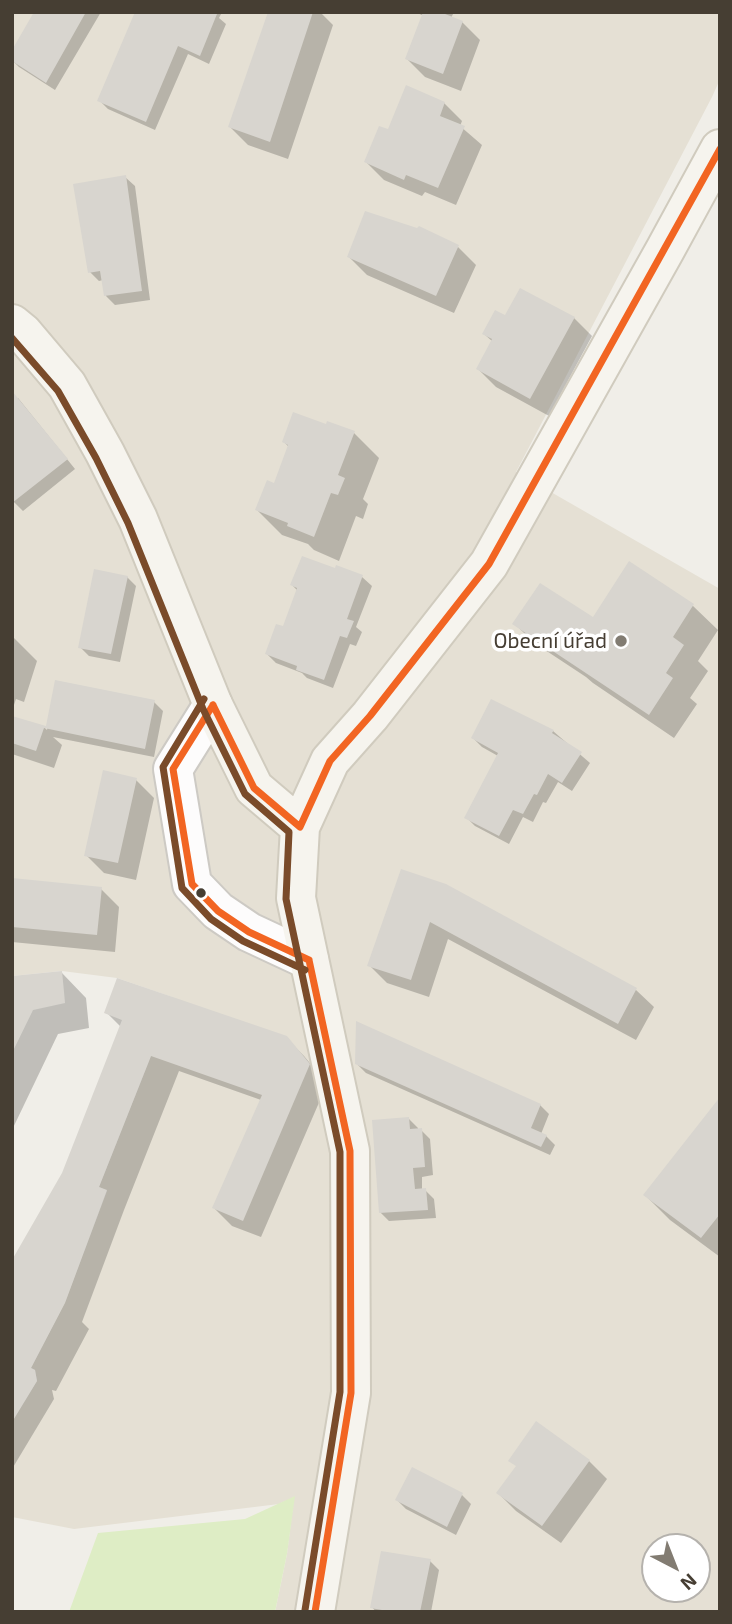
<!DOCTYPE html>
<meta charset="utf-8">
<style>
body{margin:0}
#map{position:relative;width:732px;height:1624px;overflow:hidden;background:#f0eee8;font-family:"Exo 2",sans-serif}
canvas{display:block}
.frame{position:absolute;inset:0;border:14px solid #463e33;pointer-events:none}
.north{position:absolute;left:641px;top:1533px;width:70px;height:70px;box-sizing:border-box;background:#fff;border:2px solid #b5b2ad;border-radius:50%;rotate:138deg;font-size:19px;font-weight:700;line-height:28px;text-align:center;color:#463e33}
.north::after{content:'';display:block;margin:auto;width:24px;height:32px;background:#827c72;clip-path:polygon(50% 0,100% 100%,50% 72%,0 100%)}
</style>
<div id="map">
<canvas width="732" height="1624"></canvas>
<div class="frame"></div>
<div class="north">N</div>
</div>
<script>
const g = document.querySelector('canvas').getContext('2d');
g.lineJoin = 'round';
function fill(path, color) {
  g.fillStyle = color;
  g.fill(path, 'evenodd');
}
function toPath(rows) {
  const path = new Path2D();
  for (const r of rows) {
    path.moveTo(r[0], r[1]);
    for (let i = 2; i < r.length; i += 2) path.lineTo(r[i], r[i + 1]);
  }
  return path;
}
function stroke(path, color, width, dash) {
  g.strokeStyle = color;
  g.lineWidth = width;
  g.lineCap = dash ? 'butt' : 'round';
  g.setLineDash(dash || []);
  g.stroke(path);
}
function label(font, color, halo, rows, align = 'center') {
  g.font = font + ' "Exo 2",sans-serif';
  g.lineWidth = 7;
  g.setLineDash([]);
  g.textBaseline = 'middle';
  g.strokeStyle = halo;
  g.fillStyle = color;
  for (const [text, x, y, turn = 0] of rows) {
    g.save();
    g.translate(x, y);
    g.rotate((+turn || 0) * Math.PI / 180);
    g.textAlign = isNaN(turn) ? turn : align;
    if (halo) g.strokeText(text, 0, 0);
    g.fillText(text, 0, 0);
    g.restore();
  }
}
fill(toPath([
 [12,12,720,12,720,79,712,97,516,472,720,589,720,1612,275,1612,287,1554,294,1497,279,1504,74,1529,12,1517,12,1422,37,1381,35,1370,31,1368,65,1302,107,1191,99,1187,151,1056,172,997,117,978,62,971,12,976],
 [655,1547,697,1547,697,1589,655,1589]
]), '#e5e0d4');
fill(toPath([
 [295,1496,287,1554,275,1612,69,1612,98,1533,245,1519]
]), '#deedc5');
fill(toPath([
 [36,12,101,12,55,90,19,67,12,60],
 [137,12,222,12,219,18,226,24,209,64,188,54,155,130,108,109,99,100],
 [270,12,320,12,333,25,288,159,248,145,230,127],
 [415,12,454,12,451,18,462,22,480,40,461,91,425,77,407,59,424,16],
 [444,103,462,121,460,126,482,145,456,205,425,192,422,196,384,180,366,162,389,131],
 [125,177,135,186,150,300,115,305,106,296,103,280,99,281,90,272],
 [458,247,476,265,454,313,367,275,349,257],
 [506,317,574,318,592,336,549,416,496,387,478,369,493,342,484,334],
 [18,398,75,469,23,511,12,500],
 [354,433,379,458,363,499,368,504,363,519,356,516,339,561,314,550,308,544,282,535,257,510,275,485,289,447,284,442],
 [337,567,362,577,372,586,356,627,362,632,356,646,350,644,333,688,307,678,302,673,276,663,267,654,284,628,298,591,292,585,336,570],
 [127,577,136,586,120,662,89,656,80,647],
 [693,606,718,630,698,661,708,671,690,698,697,704,674,738,593,683,586,677,533,642,515,624,593,619],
 [12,636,37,661,24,702,16,699,12,711],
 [56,682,154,702,163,711,154,757,53,737,62,745,54,768,12,754,12,718,44,727,47,730],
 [492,701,553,731,590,763,572,791,558,782,546,803,543,802,533,822,523,817,509,844,475,826,466,817,498,756,482,747,473,738],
 [136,780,154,798,136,880,104,873,86,855],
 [402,871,636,990,654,1007,636,1040,448,939,429,997,387,983,369,965],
 [12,880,101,889,119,907,115,952,12,942],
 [62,973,86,998,89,1028,58,1034,12,1130,12,978],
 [106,1012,286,1038,304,1056,327,1084,261,1237,232,1226,214,1208,261,1100,179,1071,124,1210,82,1322,89,1329,56,1391,52,1390,54,1399,12,1469,12,1276,65,1171,121,1027],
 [357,1064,540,1105,549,1114,541,1134,546,1136,555,1145,550,1155,366,1073],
 [720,1100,720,1257,670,1220,645,1195],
 [409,1119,418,1128,418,1130,421,1130,430,1139,433,1175,422,1177,422,1190,425,1190,434,1199,436,1218,389,1221,380,1212],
 [589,1461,607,1479,561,1543,516,1511,498,1493],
 [462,1495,471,1504,456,1535,406,1509,397,1500],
 [430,1561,439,1570,431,1612,376,1612,372,1607]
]), '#0003');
fill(toPath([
 [34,12,86,12,46,83,12,61,12,50],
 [135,12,213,12,217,14,200,56,178,46,146,122,97,101],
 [268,12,313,12,270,142,228,127],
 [423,12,440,12,463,21,443,74,405,59],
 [406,85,445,102,440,116,465,126,438,188,406,175,404,180,364,162,379,126,388,129],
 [126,175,142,291,104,296,100,271,88,273,73,184],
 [365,211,417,228,419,226,459,245,436,296,347,257],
 [520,288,575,317,530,399,476,369,492,339,482,334,495,310,505,315],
 [12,391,68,459,12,503],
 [293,412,326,424,327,421,355,431,338,475,345,478,338,495,331,493,314,537,287,526,288,523,255,510,267,480,274,483,288,445,282,442],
 [302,556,335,568,336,565,363,575,347,619,354,621,347,638,340,636,324,680,296,670,297,666,265,654,276,624,283,626,297,588,290,585],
 [629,561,694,604,673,637,684,645,666,673,673,678,649,715,512,624,540,583,593,617],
 [94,569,128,576,111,654,78,648],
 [55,680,155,700,145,749,44,728,36,751,12,743,12,716,46,726],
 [491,699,554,730,552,733,582,752,562,783,548,774,537,795,534,794,523,814,513,810,499,836,464,818,498,753,471,738],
 [103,770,137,778,118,863,84,856],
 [401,869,446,884,637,988,618,1024,430,922,411,980,367,966],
 [12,878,102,887,97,935,12,927],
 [62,971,65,1003,33,1010,12,1053,12,976],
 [117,978,287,1036,310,1064,243,1221,212,1208,262,1095,151,1056,99,1187,107,1190,65,1303,31,1368,35,1370,37,1381,12,1422,12,1260,62,1173,122,1020,104,1013],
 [356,1021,541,1104,531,1128,547,1135,541,1147,355,1064],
 [720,1097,720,1214,701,1238,643,1195],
 [409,1117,410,1129,422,1128,425,1167,413,1168,415,1189,426,1188,428,1210,379,1213,372,1120],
 [536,1421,590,1460,542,1526,496,1493,516,1466,508,1461],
 [412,1467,463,1493,447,1527,395,1500],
 [381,1551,431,1559,420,1612,394,1612,370,1608]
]), '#d8d5cf');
const street = toPath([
 [213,705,173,769,192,884,218,911,249,932,309,960]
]);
const secondary = toPath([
 [12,324,23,333,67,385,105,453,138,519,213,705,254,788,300,827],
 [315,1612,351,1393,350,1151,296,898,300,827,330,761,370,716,489,564,665,250,720,149]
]);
stroke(street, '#cdcac4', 42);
stroke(secondary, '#d0cbbe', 42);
stroke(street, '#fdfcfc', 38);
stroke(secondary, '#f6f4ee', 38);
stroke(toPath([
 [213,705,173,769,192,884,218,911,249,932,309,960],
 [213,705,254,788,300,827],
 [300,827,330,761,370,716,489,564,720,149],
 [309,960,350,1151,351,1393,315,1612]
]), '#f26522', 7);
stroke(toPath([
 [12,338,58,391,96,458,128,523,203,709,245,794,289,832,286,899,340,1152,340,1392,305,1610],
 [204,699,163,767,182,888,211,919,243,941,305,970]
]), '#7a4b2a', 7);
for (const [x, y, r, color] of [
 [621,641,7,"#827c72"],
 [201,893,6,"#463e33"]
]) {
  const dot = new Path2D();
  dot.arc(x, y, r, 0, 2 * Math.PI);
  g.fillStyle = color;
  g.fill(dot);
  stroke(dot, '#fff', 2.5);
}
label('21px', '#463e33', '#fff', [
 ["Obecní úřad",607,641]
], 'right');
</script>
